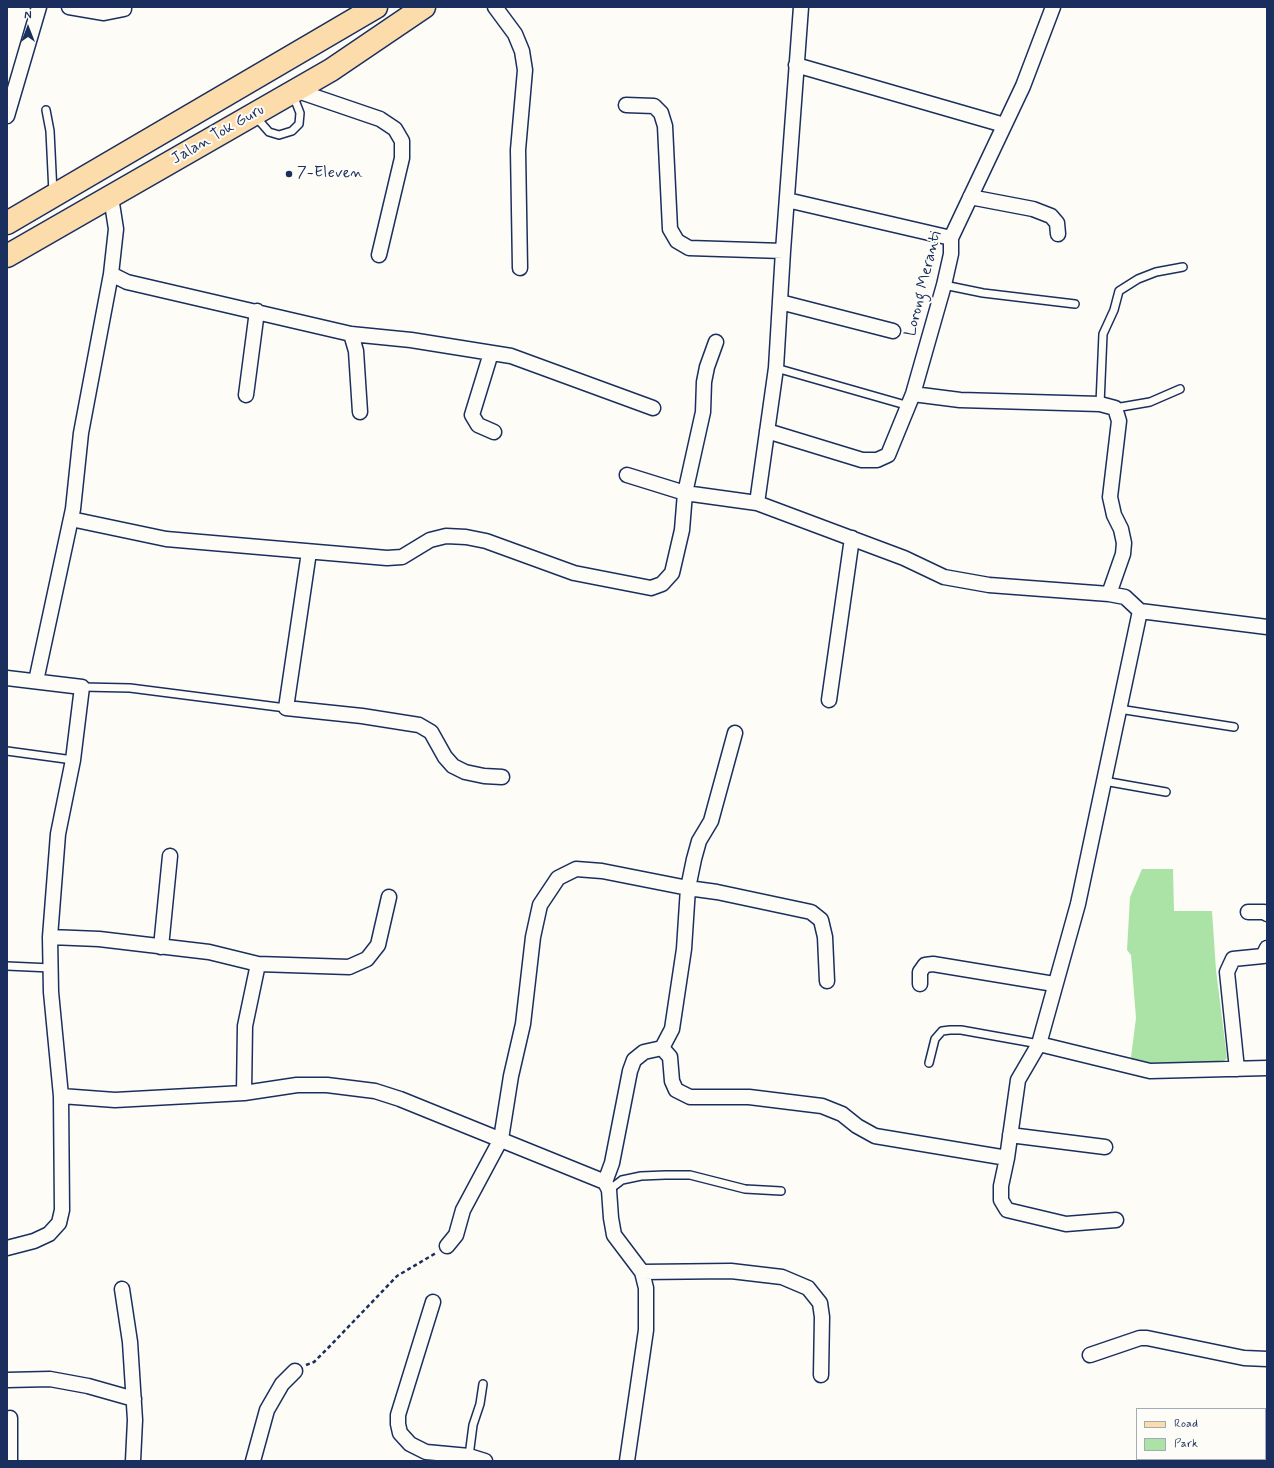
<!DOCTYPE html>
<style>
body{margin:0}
#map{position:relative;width:1274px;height:1468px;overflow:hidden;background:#fdfcf7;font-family:Mynerve,sans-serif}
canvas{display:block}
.frame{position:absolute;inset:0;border:8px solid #1b2f5e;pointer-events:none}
.legend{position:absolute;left:1136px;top:1408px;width:130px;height:52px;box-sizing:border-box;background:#fdfcf7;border:1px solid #a3aaba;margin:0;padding:5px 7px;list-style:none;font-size:12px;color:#1b2f5e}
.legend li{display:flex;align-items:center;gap:8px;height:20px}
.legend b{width:20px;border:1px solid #a3aaba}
.north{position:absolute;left:8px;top:8px;width:40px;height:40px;-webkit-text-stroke:3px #fdfcf7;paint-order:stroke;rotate:0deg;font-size:11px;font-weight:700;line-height:16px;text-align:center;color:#1b2f5e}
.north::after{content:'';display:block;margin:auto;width:14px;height:18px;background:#1b2f5e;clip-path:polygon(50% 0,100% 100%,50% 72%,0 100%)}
</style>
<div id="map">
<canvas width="1274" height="1468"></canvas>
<div class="frame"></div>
<ul class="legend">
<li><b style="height:5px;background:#fddcac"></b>Road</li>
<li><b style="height:11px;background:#abe3a7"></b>Park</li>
</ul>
<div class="north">N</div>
</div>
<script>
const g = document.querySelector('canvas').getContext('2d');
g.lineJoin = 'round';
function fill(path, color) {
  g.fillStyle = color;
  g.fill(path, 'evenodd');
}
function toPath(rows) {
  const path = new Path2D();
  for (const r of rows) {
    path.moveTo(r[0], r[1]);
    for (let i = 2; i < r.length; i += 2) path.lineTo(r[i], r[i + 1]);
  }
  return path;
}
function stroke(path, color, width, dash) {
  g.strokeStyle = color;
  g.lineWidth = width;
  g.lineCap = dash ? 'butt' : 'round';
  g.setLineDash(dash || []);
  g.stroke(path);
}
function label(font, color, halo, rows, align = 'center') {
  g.font = font + ' Mynerve,sans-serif';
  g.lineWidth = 4;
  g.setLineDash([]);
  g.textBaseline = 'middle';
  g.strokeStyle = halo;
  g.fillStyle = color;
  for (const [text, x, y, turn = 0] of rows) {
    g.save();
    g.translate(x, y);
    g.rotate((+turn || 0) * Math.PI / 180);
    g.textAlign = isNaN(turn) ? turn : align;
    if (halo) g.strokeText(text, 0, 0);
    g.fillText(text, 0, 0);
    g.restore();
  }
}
fill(toPath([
 [1142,869,1173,869,1174,911,1212,911,1216,970,1227,1058,1222,1063,1130,1065,1136,1018,1131,955,1127,950,1130,897]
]), '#abe3a7');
const service = toPath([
 [46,110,50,131,53,193],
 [255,116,269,132,279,135,292,131,299,124,300,113,293,95],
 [944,285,983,293,1075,304],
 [776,368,909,406],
 [1100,404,1103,334,1114,310,1119,291,1138,279,1156,272,1183,267],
 [1115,408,1150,402,1180,389],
 [82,687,130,688,286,708],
 [1119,709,1234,727],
 [7,751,73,760],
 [1104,781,1166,792],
 [7,966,51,968],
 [929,1063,935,1039,942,1031,950,1030,961,1030,1039,1044],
 [609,1190,622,1180,641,1176,665,1175,690,1175,745,1189,781,1191],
 [469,1456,473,1425,480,1404,483,1384]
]);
const minor = toPath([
 [69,7,104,13,124,9],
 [495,7,515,34,522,51,525,70,518,150,520,268],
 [796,65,1004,125],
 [295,90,380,119,395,129,402,141,402,158,379,255],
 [626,105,654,106,661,113,665,126,670,229,677,241,689,248,783,251],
 [7,116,39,7],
 [970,197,1033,209,1051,216,1057,223,1058,234],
 [787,200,951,238],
 [111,274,127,282,351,334,411,340,511,356,653,408],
 [780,302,893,331],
 [351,334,356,351,360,412],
 [491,353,472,415,478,425,494,432],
 [913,394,960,400,1100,404,1115,408,1119,421,1110,497,1114,515,1121,529,1124,543,1123,554,1109,594],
 [246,395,257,311],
 [767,431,862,460,877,460,888,455,913,394,944,285,951,254,951,238,1023,86,1053,7],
 [627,475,685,493,757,503,904,558,944,577,989,585,1109,594,1125,597,1140,611,1267,627],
 [757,503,776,368,783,251,801,7],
 [71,519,166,539,387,558,402,557,430,540,446,536,466,537,486,541,574,573,651,588,662,584,672,573,682,530,685,493,703,412,704,382,707,367,716,342],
 [309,552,286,708,362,716,419,725,431,732,445,757,453,766,465,772,484,776,502,777],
 [7,678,82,687,73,760,58,834,50,937,51,992,61,1096,62,1210,59,1223,49,1234,34,1241,7,1248],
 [36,681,73,509,81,433,111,274,116,229,111,197],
 [829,700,852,538],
 [1248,912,1264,912,1267,914],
 [50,937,99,939,209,952,258,964,349,967,367,959,378,945,389,897],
 [161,947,170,856],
 [920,984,920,972,925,965,933,964,1054,984],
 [1039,1044,1150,1071,1267,1068],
 [662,1048,670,1057,672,1081,676,1090,690,1097,749,1097,822,1106,842,1114,857,1126,875,1136,1007,1158],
 [1237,1069,1227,972,1233,959,1263,956,1267,948],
 [244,1093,245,1026,258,964],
 [61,1096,115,1100,244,1093,297,1085,327,1085,375,1091,400,1099,605,1182,609,1190,611,1218,614,1235,642,1272,646,1288,646,1330,627,1461],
 [1010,1135,1105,1147],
 [605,1182,612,1163,630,1071,634,1060,644,1052,662,1048,672,1029,684,949,688,888,694,859,699,841,711,821,735,733],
 [1116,1220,1066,1224,1007,1210,1001,1200,1001,1186,1007,1158,1018,1080,1039,1044,1078,904,1140,611],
 [447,1246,456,1235,463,1210,501,1139,511,1076,523,1024,533,937,540,905,558,878,576,869,602,871,688,888,717,892,811,912,821,920,825,937,827,981],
 [642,1272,731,1271,782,1277,808,1288,820,1303,822,1317,821,1375],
 [122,1289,130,1342,135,1420,133,1461],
 [433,1302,398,1415,398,1424,400,1433,410,1444,426,1452,469,1456,485,1461],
 [1090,1355,1140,1338,1147,1338,1244,1358,1267,1359],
 [7,1380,50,1379,88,1386,134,1399],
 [10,1418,10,1461],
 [253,1461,267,1410,282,1384,295,1371]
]);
const primary = toPath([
 [7,223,376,7],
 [7,256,331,70,424,7]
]);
stroke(service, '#1b2f5e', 10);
stroke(minor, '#1b2f5e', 17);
stroke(primary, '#1b2f5e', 25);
stroke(toPath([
 [306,1365,314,1362,329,1347,397,1276,436,1253]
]), '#1b2f5e', 2.5, [4, 3]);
stroke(service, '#fdfcf7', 7);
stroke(minor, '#fdfcf7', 14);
stroke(primary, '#fddcac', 22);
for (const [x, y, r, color] of [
 [289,174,4,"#1b2f5e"]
]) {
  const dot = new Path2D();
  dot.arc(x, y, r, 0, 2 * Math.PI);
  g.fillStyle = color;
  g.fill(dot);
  stroke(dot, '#fdfcf7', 1.5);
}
label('16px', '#1b2f5e', '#fdfcf7', [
 ["Jalan Tok Guru",218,135,-30],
 ["Lorong Meranti",924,284,-76]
]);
label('16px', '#1b2f5e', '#fdfcf7', [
 ["7-Eleven",297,174]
], 'left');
</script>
